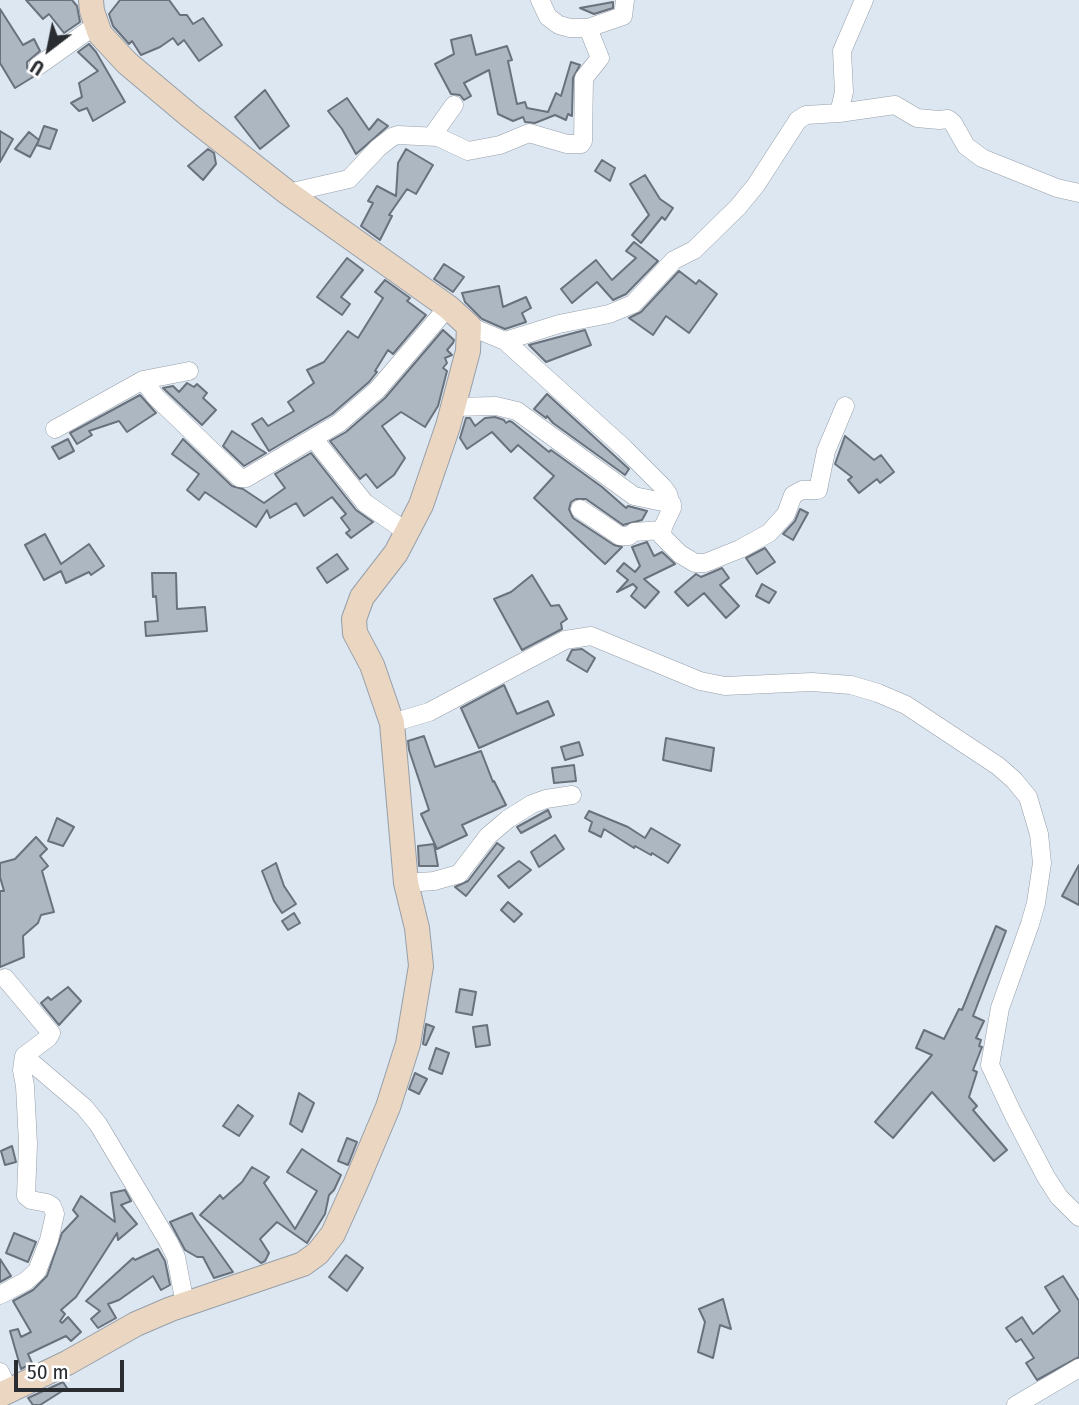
<!DOCTYPE html>
<style>
body{margin:0}
#map{position:relative;width:1079px;height:1405px;overflow:hidden;background:#dde7f2;font-family:"Fira Sans Condensed",sans-serif}
canvas{display:block}
.north{position:absolute;left:14px;top:14px;width:70px;height:70px;-webkit-text-stroke:5px #fff;paint-order:stroke;rotate:212deg;font-size:19px;font-weight:700;line-height:28px;text-align:center;color:#292d31}
.north::after{content:'';display:block;margin:auto;width:24px;height:32px;background:#292d31;clip-path:polygon(50% 0,100% 100%,50% 72%,0 100%)}
.scale{position:absolute;left:14px;top:1360px;width:110px;height:32px;box-sizing:border-box;border:4px solid #292d31;border-top:0;padding-left:9px;font-size:21px;line-height:24px;white-space:nowrap;color:#292d31;-webkit-text-stroke:5px #fff;paint-order:stroke}
</style>
<div id="map">
<canvas width="1079" height="1405"></canvas>
<div class="north">U</div>
<div class="scale">50 m</div>
</div>
<script>
const g = document.querySelector('canvas').getContext('2d');
g.lineJoin = 'round';
function fill(path, color) {
  g.fillStyle = color;
  g.fill(path, 'evenodd');
}
function toPath(rows) {
  const path = new Path2D();
  for (const r of rows) {
    path.moveTo(r[0], r[1]);
    for (let i = 2; i < r.length; i += 2) path.lineTo(r[i], r[i + 1]);
  }
  return path;
}
function stroke(path, color, width, dash) {
  g.strokeStyle = color;
  g.lineWidth = width;
  g.lineCap = dash ? 'butt' : 'round';
  g.setLineDash(dash || []);
  g.stroke(path);
}
const building = toPath([
 [26,0,72,0,77,6,80,22,64,33,49,14,43,19,26,0],
 [120,0,169,0,180,15,187,15,193,24,203,18,222,45,199,61,184,40,178,45,173,38,160,47,141,55,132,41,129,44,113,26,109,14,120,0],
 [613,2,613,8,594,14,580,8,613,2],
 [0,9,23,45,34,39,40,51,27,62,27,68,33,77,15,88,0,63,0,9],
 [471,35,476,55,507,46,512,60,508,61,517,104,525,102,527,108,548,112,556,93,561,96,571,62,580,65,573,78,572,116,568,114,566,120,555,115,535,123,525,122,523,117,513,121,498,114,489,70,464,83,471,96,464,100,460,95,451,94,435,64,454,54,451,40,471,35],
 [89,44,96,52,125,102,93,121,87,108,79,111,71,103,82,97,79,83,98,71,78,52,89,44],
 [265,90,289,126,260,149,235,117,265,90],
 [347,98,369,130,378,119,388,126,356,154,342,129,328,111,347,98],
 [44,126,57,130,50,149,37,145,44,126],
 [0,131,13,139,0,162,0,131],
 [29,132,39,140,30,157,15,149,29,132],
 [208,149,214,153,216,164,203,180,188,166,208,149],
 [406,149,433,165,416,194,407,189,389,215,392,216,380,240,361,226,373,203,368,201,377,186,396,196,398,163,406,149],
 [602,160,615,168,610,181,595,171,602,160],
 [645,175,660,199,673,208,665,220,662,217,641,243,632,235,649,215,630,184,645,175],
 [634,242,658,261,626,294,613,300,597,282,572,303,561,289,596,260,612,280,636,258,626,251,634,242],
 [347,258,363,270,341,297,350,304,342,315,317,297,347,258],
 [444,264,464,277,453,292,434,279,444,264],
 [679,271,696,284,699,280,717,294,689,333,666,316,653,335,629,318,641,312,679,271],
 [385,280,410,298,407,301,426,315,393,354,388,350,375,371,377,372,369,382,332,414,269,451,252,424,262,418,268,426,294,411,288,402,314,383,307,370,324,362,348,331,358,338,383,298,375,292,385,280],
 [499,286,503,307,526,297,531,308,522,313,526,322,505,329,482,319,465,302,462,293,499,286],
 [443,330,454,340,453,343,447,350,452,355,445,358,447,363,443,368,447,371,438,406,425,427,401,412,382,426,405,458,394,475,377,488,366,474,360,479,330,441,346,432,385,398,443,330],
 [585,330,591,345,546,362,529,345,585,330],
 [187,383,194,387,197,384,207,393,203,398,216,410,202,425,163,388,173,386,179,392,187,383],
 [547,394,629,469,625,475,553,423,547,416,546,418,534,409,547,394],
 [140,395,156,413,127,432,119,421,89,431,92,435,77,444,70,433,140,395],
 [495,417,504,420,506,423,509,421,512,422,549,452,551,450,602,487,626,508,628,506,647,511,642,520,623,525,586,499,576,499,571,502,569,509,573,518,614,545,622,547,605,564,534,498,554,476,518,445,511,452,492,432,467,449,460,438,466,418,470,418,475,426,485,418,495,417],
 [232,431,258,448,266,453,244,466,223,446,232,431],
 [845,436,874,460,881,455,894,472,880,483,877,479,859,493,848,480,852,477,835,464,845,436],
 [68,439,74,451,59,459,52,447,68,439],
 [183,439,232,486,243,489,264,503,285,488,275,474,311,453,356,510,373,522,351,538,346,533,350,530,341,518,346,514,332,497,304,516,296,503,270,518,267,510,256,527,205,492,199,500,187,490,199,474,172,454,183,439],
 [800,509,808,513,793,540,783,534,795,521,800,509],
 [45,534,61,564,89,544,104,566,91,575,89,572,66,583,61,571,44,580,25,545,45,534],
 [647,542,654,556,662,552,675,564,644,579,659,592,645,608,631,596,637,588,633,584,617,592,628,580,617,571,624,563,635,572,640,566,632,547,647,542],
 [765,548,775,562,757,574,746,558,765,548],
 [337,554,348,569,327,583,317,568,337,554],
 [722,568,729,578,720,585,739,606,726,618,704,593,688,606,675,592,696,574,701,577,722,568],
 [152,573,176,573,177,609,205,607,207,631,146,636,145,622,158,621,156,596,153,597,152,573],
 [532,575,551,606,559,605,567,619,561,623,562,629,522,650,494,599,511,592,532,575],
 [762,584,776,592,769,603,756,596,762,584],
 [582,649,595,658,587,672,567,660,572,650,582,649],
 [504,685,517,714,548,701,554,715,479,748,461,708,504,685],
 [424,736,435,767,481,751,493,782,494,781,506,805,462,825,467,835,437,849,421,814,429,810,409,750,408,741,424,736],
 [666,738,714,748,711,771,663,760,666,738],
 [579,742,583,755,565,760,561,747,579,742],
 [574,765,576,781,554,783,552,768,574,765],
 [548,810,551,817,521,833,517,827,548,810],
 [589,811,628,827,645,838,651,828,680,845,668,863,652,853,651,855,635,846,634,848,604,829,601,837,589,831,592,822,585,818,589,811],
 [57,818,74,827,63,846,48,841,57,818],
 [555,835,564,849,539,867,531,852,555,835],
 [36,837,47,849,40,856,48,866,42,871,54,912,41,915,38,923,23,936,24,957,0,967,0,891,4,891,0,877,0,863,15,859,36,837],
 [497,843,504,848,466,896,455,887,468,881,497,843],
 [434,844,438,866,419,866,418,846,434,844],
 [519,861,531,870,509,888,498,876,519,861],
 [276,863,284,886,296,904,282,913,274,901,262,871,276,863],
 [1079,865,1079,905,1062,896,1079,865],
 [508,902,522,914,514,922,501,910,508,902],
 [294,913,300,923,288,930,282,921,294,913],
 [996,926,1006,931,973,1016,984,1021,976,1038,981,1040,979,1046,982,1047,973,1070,977,1072,969,1097,977,1106,973,1110,1007,1150,994,1161,932,1092,893,1138,875,1122,932,1055,916,1048,924,1030,944,1039,959,1009,962,1010,996,926],
 [68,987,81,1001,59,1025,41,1003,48,997,51,1000,68,987],
 [460,989,476,992,472,1015,456,1012,460,989],
 [426,1024,434,1027,426,1045,423,1044,426,1024],
 [487,1025,490,1045,476,1047,473,1027,487,1025],
 [436,1048,449,1053,442,1074,429,1069,436,1048],
 [415,1073,427,1079,419,1094,409,1089,415,1073],
 [299,1093,314,1103,302,1132,290,1124,299,1093],
 [238,1105,253,1116,239,1136,223,1126,238,1105],
 [347,1138,357,1142,348,1165,338,1161,347,1138],
 [12,1146,16,1162,5,1165,1,1151,12,1146],
 [302,1149,341,1175,334,1190,329,1195,325,1214,307,1243,277,1222,260,1239,269,1253,265,1261,261,1263,200,1215,220,1195,223,1199,242,1182,252,1167,269,1177,264,1183,295,1229,317,1191,287,1172,302,1149],
 [125,1190,131,1201,121,1205,137,1224,118,1240,117,1233,76,1297,61,1310,65,1314,60,1321,62,1323,68,1317,81,1332,71,1341,66,1336,28,1354,32,1363,21,1369,10,1331,18,1329,21,1337,31,1332,13,1301,33,1290,47,1276,62,1233,78,1216,73,1210,81,1196,115,1222,111,1193,125,1190],
 [192,1213,196,1220,233,1272,214,1278,203,1257,197,1257,185,1250,170,1222,192,1213],
 [14,1233,36,1242,28,1262,6,1253,14,1233],
 [158,1249,165,1261,170,1285,161,1290,153,1276,119,1300,108,1304,116,1318,98,1328,91,1319,100,1311,86,1301,133,1258,135,1260,158,1249],
 [346,1255,363,1268,347,1291,329,1277,346,1255],
 [0,1259,11,1276,0,1282,0,1259],
 [1063,1276,1079,1301,1079,1357,1037,1380,1026,1363,1034,1358,1021,1339,1016,1342,1006,1328,1022,1317,1033,1334,1060,1311,1045,1287,1063,1276],
 [723,1299,731,1329,720,1325,713,1358,698,1352,705,1322,699,1309,723,1299],
 [63,1382,67,1388,40,1405,33,1405,28,1398,63,1382]
]);
fill(building, '#adb7c1');
stroke(building, '#69727c', 2);
const street = toPath([
 [540,0,548,17,559,25,570,28,588,28],
 [38,66,96,25],
 [839,113,895,105,917,118,939,120,948,119,953,123,966,146,982,158,1057,188,1079,193],
 [432,136,454,105],
 [288,193,349,179,378,148,392,137,398,135,438,137,468,151,500,145,529,133,567,144,581,144,583,141,584,78,600,58,588,28,623,16,625,0],
 [469,326,505,341,559,324,609,314,633,304,674,260,694,250,738,207,756,185,798,120,806,115,839,113,844,92,842,51,864,0],
 [505,341,624,448,662,486,668,494,672,508,663,527,662,536,680,554,695,563,705,563,740,549,769,533,786,514,793,495,802,490,818,490,826,451,845,406],
 [189,371,143,380,156,397,240,478,246,478,339,423,377,390,448,307],
 [453,407,496,406,517,411,634,496,672,504],
 [55,429,143,380],
 [314,439,365,503,408,533],
 [580,509,620,536,629,536,634,532,662,530],
 [392,723,429,712,565,640,591,636,700,681,725,686,812,682,851,685,878,693,906,705,998,766,1014,780,1028,797,1039,834,1042,863,1036,903,1030,924,1000,1008,990,1065,1013,1114,1046,1177,1059,1197,1079,1217],
 [406,883,434,881,459,874,488,836,508,819,532,804,546,799,572,795],
 [5,978,51,1033,48,1038,24,1056,84,1107,98,1124,168,1241,176,1257,185,1304],
 [0,1295,26,1281,37,1271,49,1240,55,1214,52,1206,47,1203,31,1200,26,1196,28,1144,25,1086,22,1070,24,1056],
 [0,1372,9,1391],
 [1016,1405,1079,1368]
]);
const secondary = toPath([
 [0,1395,67,1363,136,1324,171,1309,303,1264,318,1253,333,1234,356,1183,388,1107,408,1044,421,966,417,928,406,883,392,723,372,665,355,633,354,619,362,597,396,553,421,505,448,426,468,351,469,326,448,307,288,193,190,116,127,63,100,34,92,11,91,0]
]);
stroke(street, '#969fa9', 19);
stroke(secondary, '#969fa9', 26);
stroke(street, '#fff', 18);
stroke(secondary, '#ead6c1', 24);
</script>
